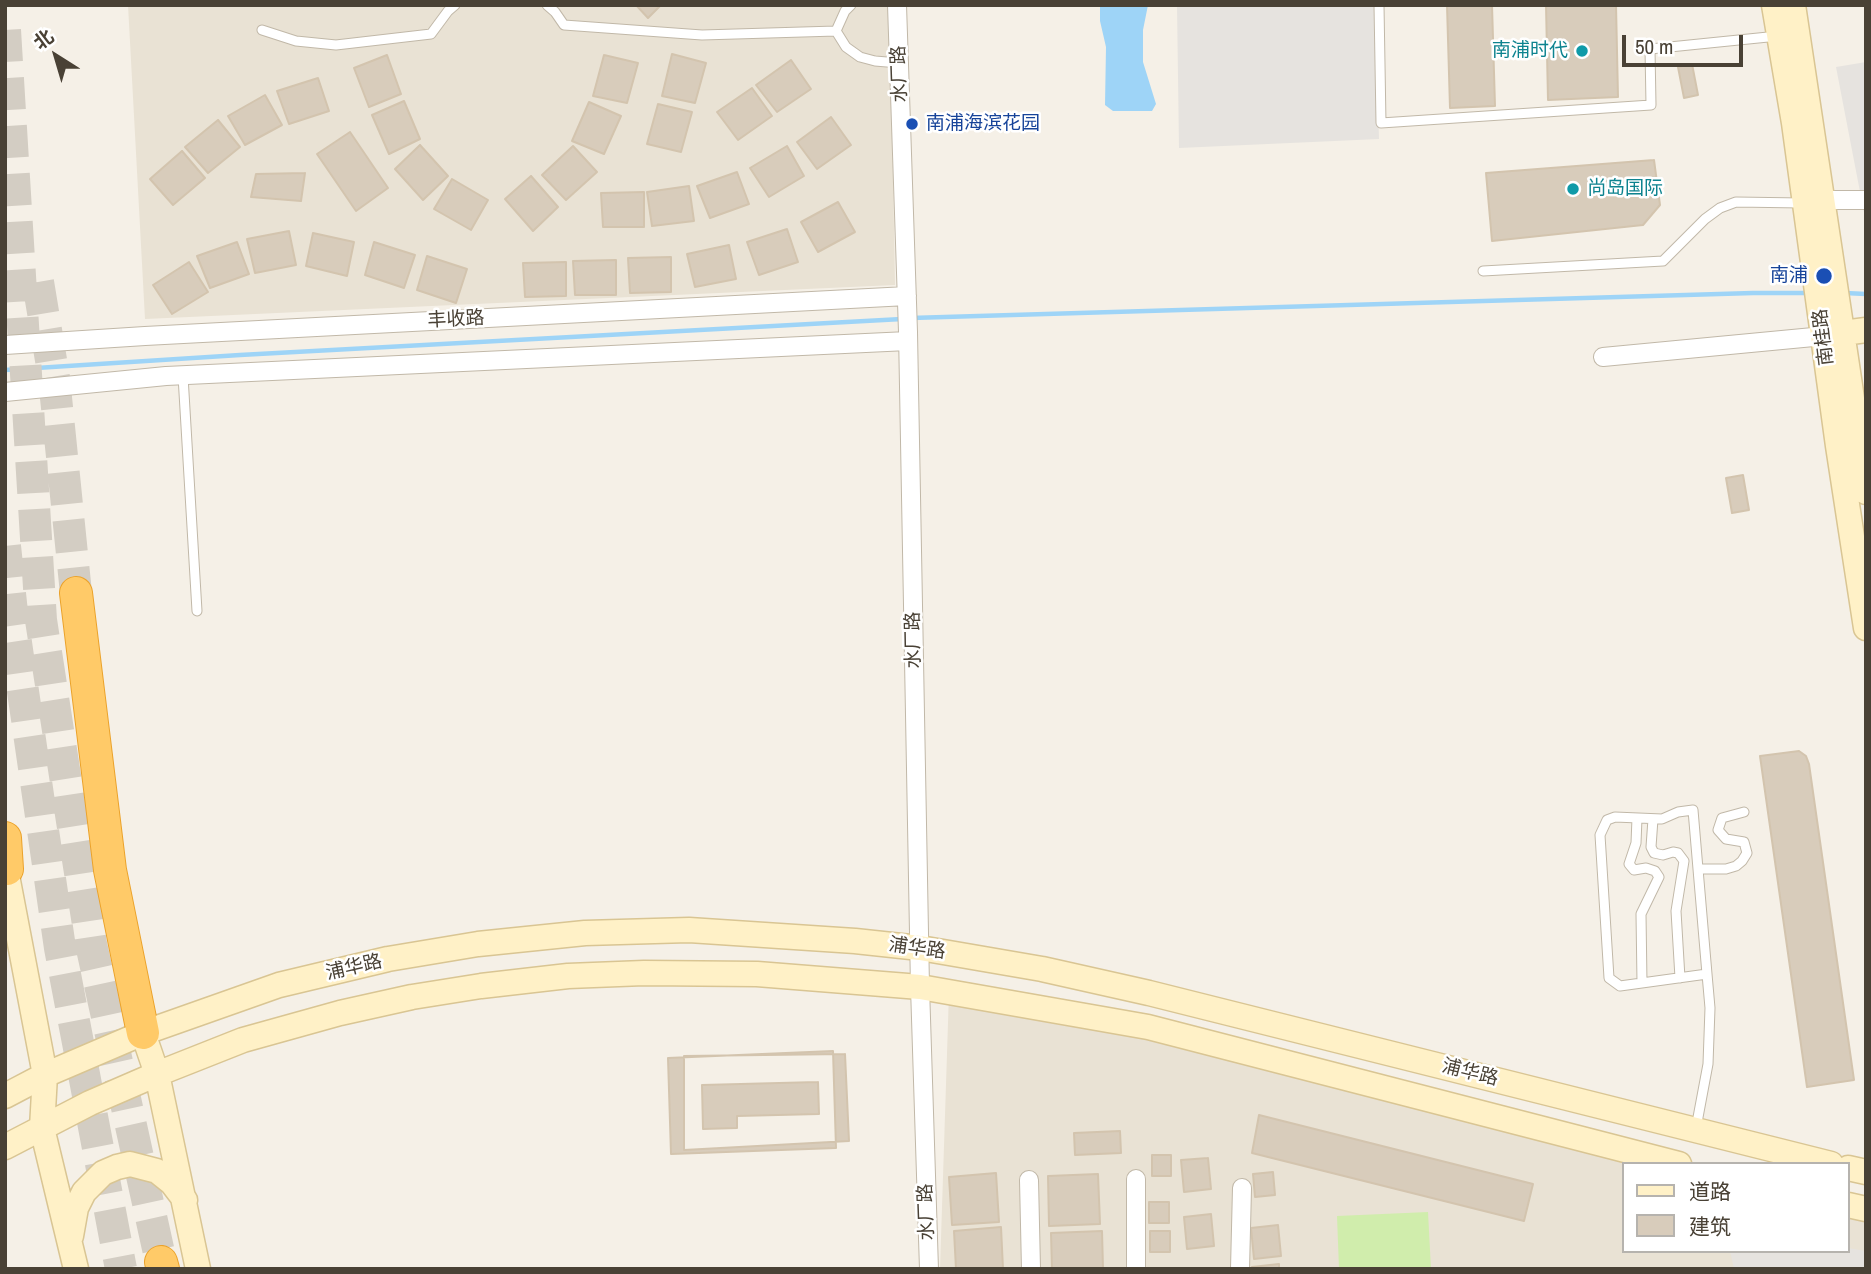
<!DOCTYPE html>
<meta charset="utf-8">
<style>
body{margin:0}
#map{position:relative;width:1871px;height:1274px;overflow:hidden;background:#f5f0e7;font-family:"Archivo Narrow","Noto Sans SC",sans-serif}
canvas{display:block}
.frame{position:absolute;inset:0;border:7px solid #494135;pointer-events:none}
.legend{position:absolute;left:1622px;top:1162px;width:228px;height:91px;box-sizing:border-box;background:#fff;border:2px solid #b6b3ae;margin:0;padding:9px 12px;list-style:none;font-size:21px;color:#494135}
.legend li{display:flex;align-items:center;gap:14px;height:35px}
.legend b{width:35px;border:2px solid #b6b3ae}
.north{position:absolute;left:21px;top:21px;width:70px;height:70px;-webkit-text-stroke:5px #fff;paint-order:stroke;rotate:323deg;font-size:19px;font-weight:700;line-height:28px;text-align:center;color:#494135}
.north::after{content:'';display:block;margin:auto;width:24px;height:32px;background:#494135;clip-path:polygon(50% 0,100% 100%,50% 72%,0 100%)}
.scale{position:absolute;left:1622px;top:35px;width:121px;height:32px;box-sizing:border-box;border:4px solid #494135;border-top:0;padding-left:9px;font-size:21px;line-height:24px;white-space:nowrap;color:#494135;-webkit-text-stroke:5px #fff;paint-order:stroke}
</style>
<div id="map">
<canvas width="1871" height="1274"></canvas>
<div class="frame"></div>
<ul class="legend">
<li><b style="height:9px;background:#fff1c7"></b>道路</li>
<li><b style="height:19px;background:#d8ccbb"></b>建筑</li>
</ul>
<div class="north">北</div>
<div class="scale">50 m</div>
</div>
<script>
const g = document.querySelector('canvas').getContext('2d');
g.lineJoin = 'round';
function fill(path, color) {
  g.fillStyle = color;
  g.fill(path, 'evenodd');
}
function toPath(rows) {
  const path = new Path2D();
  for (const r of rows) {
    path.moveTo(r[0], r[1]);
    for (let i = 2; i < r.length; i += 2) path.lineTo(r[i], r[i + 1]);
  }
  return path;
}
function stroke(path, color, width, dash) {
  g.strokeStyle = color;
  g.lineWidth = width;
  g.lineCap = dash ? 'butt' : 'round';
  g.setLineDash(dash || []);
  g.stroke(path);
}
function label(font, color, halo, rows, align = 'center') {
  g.font = font + ' "Archivo Narrow","Noto Sans SC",sans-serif';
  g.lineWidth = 5;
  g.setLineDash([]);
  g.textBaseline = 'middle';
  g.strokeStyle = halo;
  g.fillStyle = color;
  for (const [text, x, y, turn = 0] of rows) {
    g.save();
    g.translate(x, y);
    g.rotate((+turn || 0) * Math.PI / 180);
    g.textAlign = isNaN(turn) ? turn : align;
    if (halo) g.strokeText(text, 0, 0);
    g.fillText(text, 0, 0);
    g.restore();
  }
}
fill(toPath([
 [128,5,890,5,895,285,145,319],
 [949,992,1089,1015,1657,1164,1624,1164,1624,1251,1848,1251,1848,1214,1866,1218,1866,1269,940,1269]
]), '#e9e2d4');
fill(toPath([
 [1428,1212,1431,1269,1339,1269,1337,1216]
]), '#d0edac');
fill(toPath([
 [1177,5,1375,5,1379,139,1179,148],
 [1866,62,1866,223,1836,67],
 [1848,1248,1866,1251,1866,1269,1734,1269,1730,1251,1848,1251]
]), '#e6e3df');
fill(toPath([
 [1100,5,1148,5,1143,30,1143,62,1156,104,1152,111,1113,111,1105,105,1106,47,1100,21]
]), '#9ed4f7');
stroke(toPath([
 [1845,293,1866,294],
 [911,318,1753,293,1808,293],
 [5,370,240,355,902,319]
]), '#9ed4f7', 4.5);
const building = toPath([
 [636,5,661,5,648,18,636,5],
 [1447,5,1492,5,1495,106,1450,108,1447,5],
 [1546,5,1616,5,1618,97,1548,100,1546,5],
 [672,54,706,63,695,103,662,96,672,54],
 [387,55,401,94,369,107,354,68,387,55],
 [604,55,638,63,627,103,593,96,604,55],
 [791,60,811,89,777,112,756,85,791,60],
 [1692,64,1698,95,1684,98,1678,67,1692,64],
 [318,78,329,111,289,124,277,91,318,78],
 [752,88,772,116,738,140,717,112,752,88],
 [265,95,282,125,245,145,228,116,265,95],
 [404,101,420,139,389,154,372,115,404,101],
 [589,102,621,116,604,154,572,141,589,102],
 [658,104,692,112,681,152,647,144,658,104],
 [831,117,851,145,817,169,797,142,831,117],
 [218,120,240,147,208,173,185,147,218,120],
 [350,132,388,188,356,211,317,154,350,132],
 [420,145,448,176,423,200,395,169,420,145],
 [573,146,597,172,566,200,542,175,573,146],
 [787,146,804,176,769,197,750,168,787,146],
 [182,151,205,178,173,205,150,179,182,151],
 [1654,160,1660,205,1643,225,1492,241,1486,173,1654,160],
 [737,172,749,204,710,218,697,186,737,172],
 [305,173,301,201,251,197,256,174,305,173],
 [531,176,558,207,533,231,505,199,531,176],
 [452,179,488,200,471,230,434,209,452,179],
 [689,186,694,221,652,226,647,192,689,186],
 [644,192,644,227,603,227,601,193,644,192],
 [838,202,855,232,818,252,801,222,838,202],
 [787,229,798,262,759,275,747,242,787,229],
 [289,231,296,265,255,273,247,239,289,231],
 [313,233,354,242,347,276,306,266,313,233],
 [237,242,249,274,210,288,197,256,237,242],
 [374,242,415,255,404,288,365,275,374,242],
 [729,245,736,279,695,287,687,254,729,245],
 [427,256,467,269,456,303,417,290,427,256],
 [671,257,671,292,630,293,628,258,671,257],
 [616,260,616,295,575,295,573,261,616,260],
 [189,262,208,292,172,314,153,285,189,262],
 [566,262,566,296,525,297,523,263,566,262],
 [1743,475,1749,510,1732,513,1726,478,1743,475],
 [1799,751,1806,756,1809,764,1854,1080,1807,1087,1760,756,1799,751],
 [833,1051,836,1148,671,1154,668,1058,833,1051],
 [845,1054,849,1141,684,1150,684,1056,845,1054],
 [818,1082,819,1114,737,1116,737,1128,703,1129,702,1085,818,1082],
 [1259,1115,1533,1184,1524,1221,1252,1153,1259,1115],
 [1120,1131,1121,1153,1075,1155,1074,1133,1120,1131],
 [1152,1155,1171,1155,1171,1176,1152,1176,1152,1155],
 [1208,1158,1211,1189,1184,1192,1181,1160,1208,1158],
 [1273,1172,1275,1195,1255,1197,1253,1174,1273,1172],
 [996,1173,999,1222,952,1225,949,1177,996,1173],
 [1098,1174,1100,1224,1049,1226,1048,1176,1098,1174],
 [1149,1202,1169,1202,1169,1223,1149,1223,1149,1202],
 [1211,1214,1214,1246,1187,1249,1184,1217,1211,1214],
 [1278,1225,1281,1256,1254,1259,1251,1228,1278,1225],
 [1001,1227,1003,1269,956,1269,954,1231,1001,1227],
 [1102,1231,1103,1269,1052,1269,1051,1233,1102,1231],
 [1150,1231,1170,1231,1170,1252,1150,1252,1150,1231],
 [1279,1264,1279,1269,1252,1269,1252,1267,1279,1264]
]);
fill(building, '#d8ccbb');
stroke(building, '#d3c4ae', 2);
stroke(toPath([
 [5,30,41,620,91,944,161,1262],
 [38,282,54,378,76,593],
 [5,546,13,622,60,948,121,1269]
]), '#d3cdc3', 32, [32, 16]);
const lane = toPath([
 [547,5,555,12,564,25,702,35,836,31,846,47,860,57,875,61,899,63],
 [1379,5,1381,123,1651,105,1650,49,1778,36],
 [262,30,296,41,336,45,431,34,448,11,455,5],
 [836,31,845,11,851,5],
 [1483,271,1663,261,1705,219,1720,208,1736,202,1802,203],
 [183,376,197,611],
 [1637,818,1636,843,1629,864,1634,870,1646,868,1655,871,1659,877,1641,914,1642,983],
 [1653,819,1651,847,1654,853,1663,855,1673,852,1678,853,1684,861,1676,911,1680,978],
 [1698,869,1726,869,1736,866,1742,861,1747,853,1744,842,1726,839,1718,830,1722,818,1744,812],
 [1696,1128,1708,1064,1710,1008,1707,974,1698,869,1693,810,1678,812,1662,819,1615,817,1607,820,1600,835,1609,978,1620,986,1707,974]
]);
const street = toPath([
 [897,5,908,332,920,987,929,1269],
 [1823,200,1866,200],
 [5,345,145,336,907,296],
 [1603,357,1824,336],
 [5,392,166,376,908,341],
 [1029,1180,1031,1269],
 [1136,1269,1136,1179],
 [1240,1269,1242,1188]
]);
const secondary = toPath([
 [1774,5,1794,123,1838,446,1866,628],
 [1793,5,1866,492],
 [1828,335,1866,330],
 [5,865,45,1075,42,1128,76,1269],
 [143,1033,157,1074,198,1269],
 [5,1096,45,1075,143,1033,279,985,388,959,478,944,585,933,689,930,855,941,920,948,1042,969,1149,993,1831,1164],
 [5,1147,90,1103,157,1074,243,1040,340,1013,412,997,481,986,568,976,644,973,757,974,920,987,1148,1027,1679,1164],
 [1848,1168,1866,1172],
 [1848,1205,1866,1209],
 [71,1236,76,1208,84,1192,103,1173,117,1167,130,1164,157,1171,172,1183,185,1200]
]);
const highway = toPath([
 [76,593,110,870,143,1033],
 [5,838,7,869],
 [161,1262,163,1269]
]);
stroke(lane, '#c1b8a8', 11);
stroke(street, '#c1b8a8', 20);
stroke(secondary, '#d9c593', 27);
stroke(highway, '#eba22a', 34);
stroke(lane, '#fff', 9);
stroke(street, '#fff', 18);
stroke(secondary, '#fff1c7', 24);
stroke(highway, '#ffca68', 32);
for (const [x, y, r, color] of [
 [1582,51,7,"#0f9aa8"],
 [912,124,7,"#1a4fb4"],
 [1573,189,7,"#0f9aa8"],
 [1824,276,9,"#1a4fb4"]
]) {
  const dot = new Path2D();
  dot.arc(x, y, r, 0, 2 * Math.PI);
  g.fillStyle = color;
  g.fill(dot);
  stroke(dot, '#fff', 2.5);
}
label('19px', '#0d838f', '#fff', [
 ["南浦时代",1568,51],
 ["尚岛国际",1587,189,"left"]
], 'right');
label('19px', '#494135', '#fff', [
 ["水厂路",900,74,-92],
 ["丰收路",456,320,-3],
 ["南桂路",1824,337,-97],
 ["水厂路",914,640,-91],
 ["浦华路",917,949,8],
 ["浦华路",354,968,-13],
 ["浦华路",1470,1073,14],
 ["水厂路",927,1212,-92]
]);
label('19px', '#164399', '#fff', [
 ["南浦海滨花园",926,124],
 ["南浦",1808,276,"right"]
], 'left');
</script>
